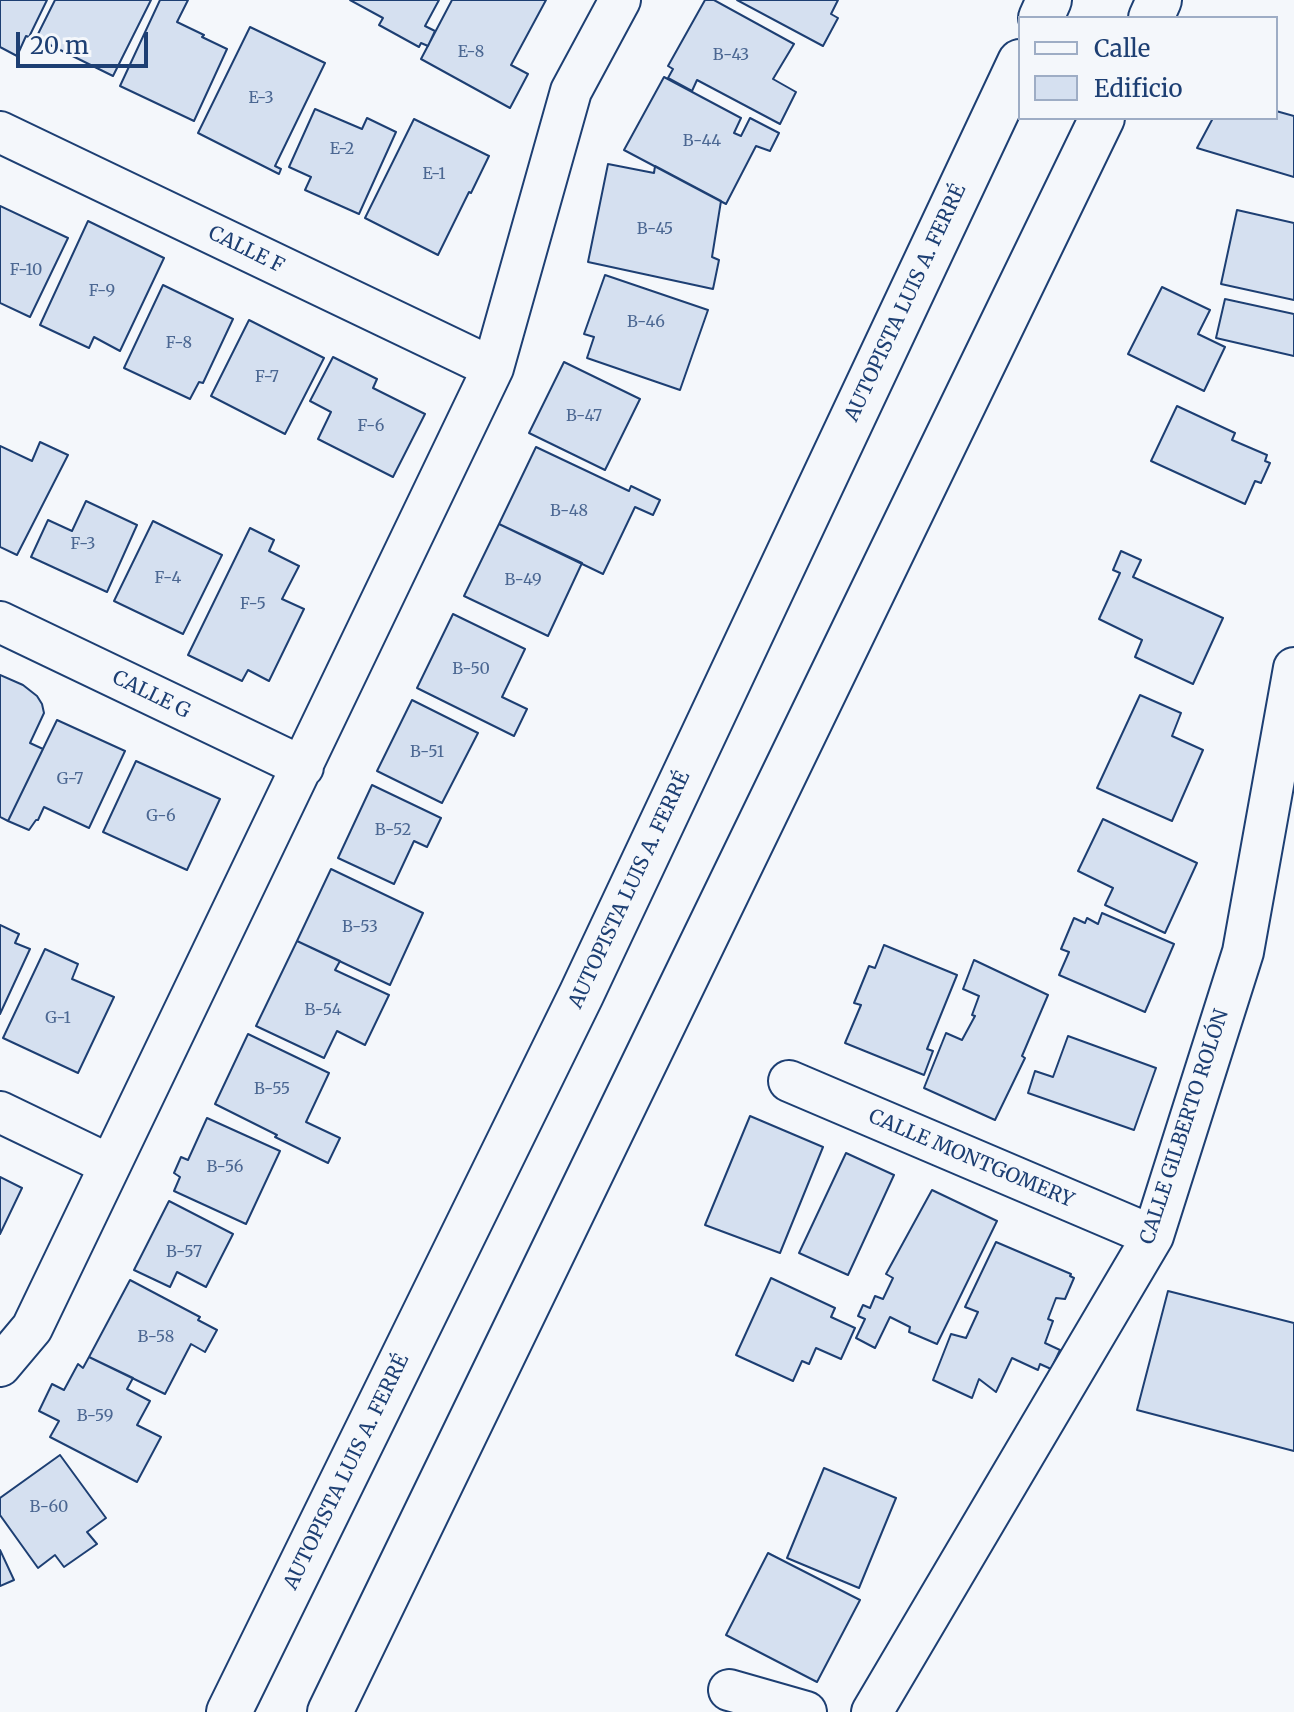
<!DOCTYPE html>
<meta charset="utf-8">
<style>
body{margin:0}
#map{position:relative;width:1294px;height:1712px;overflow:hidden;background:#f4f7fb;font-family:Merriweather,serif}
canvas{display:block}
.legend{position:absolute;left:1018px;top:16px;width:260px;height:104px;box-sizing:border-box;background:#f4f7fb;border:2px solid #9eadc5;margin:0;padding:10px 14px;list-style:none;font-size:24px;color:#1d3f73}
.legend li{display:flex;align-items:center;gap:16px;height:40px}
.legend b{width:40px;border:2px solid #9eadc5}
.scale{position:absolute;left:16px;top:32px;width:132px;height:36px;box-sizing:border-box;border:4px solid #1d3f73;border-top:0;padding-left:10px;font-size:24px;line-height:28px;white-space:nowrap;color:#1d3f73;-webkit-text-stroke:6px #f4f7fb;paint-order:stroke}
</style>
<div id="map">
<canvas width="1294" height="1712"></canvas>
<ul class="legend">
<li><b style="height:10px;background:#f4f7fb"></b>Calle</li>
<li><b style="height:22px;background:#d5e0f0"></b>Edificio</li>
</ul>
<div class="scale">20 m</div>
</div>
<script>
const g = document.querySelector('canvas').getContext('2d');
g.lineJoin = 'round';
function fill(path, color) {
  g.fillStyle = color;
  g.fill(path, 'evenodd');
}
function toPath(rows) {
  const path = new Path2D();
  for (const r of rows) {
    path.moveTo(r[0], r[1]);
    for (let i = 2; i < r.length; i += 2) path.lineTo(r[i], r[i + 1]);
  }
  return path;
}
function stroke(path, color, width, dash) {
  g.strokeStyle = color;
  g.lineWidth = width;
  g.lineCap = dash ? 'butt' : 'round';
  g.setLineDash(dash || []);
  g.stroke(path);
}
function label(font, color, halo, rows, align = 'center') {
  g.font = font + ' Merriweather,serif';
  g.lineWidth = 6;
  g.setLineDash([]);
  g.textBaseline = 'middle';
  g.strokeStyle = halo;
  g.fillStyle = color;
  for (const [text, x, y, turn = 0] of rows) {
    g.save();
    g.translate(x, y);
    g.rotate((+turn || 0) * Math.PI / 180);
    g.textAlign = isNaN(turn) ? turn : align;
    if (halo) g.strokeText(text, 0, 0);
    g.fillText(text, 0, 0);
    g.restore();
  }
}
const building = toPath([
 [0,0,47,0,29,37,26,36,17,56,0,47,0,0],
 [55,0,151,0,113,76,36,38,55,0],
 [160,0,188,0,177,22,204,35,202,37,227,49,194,121,120,86,160,0],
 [350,0,439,0,425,26,435,31,428,46,421,43,419,47,379,25,383,18,350,0],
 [452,0,546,0,511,65,528,74,510,108,421,59,452,0],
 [705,0,714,0,794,44,773,79,796,92,780,124,697,80,692,91,668,78,673,69,668,66,705,0],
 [737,0,838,0,831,14,838,18,823,46,737,0],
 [250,27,325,63,275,166,281,169,279,174,198,133,250,27],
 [664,77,741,118,734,133,741,136,750,118,779,133,770,151,756,146,726,204,624,150,664,77],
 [315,109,362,129,367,118,396,132,359,214,305,190,311,177,289,167,315,109],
 [1276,111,1294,116,1294,177,1197,148,1213,118,1276,118,1276,111],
 [414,119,489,156,471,193,469,192,438,255,365,218,414,119],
 [608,164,654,173,655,166,721,201,712,257,719,260,713,289,588,262,608,164],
 [0,206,68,238,30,317,0,303,0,206],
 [1237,210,1294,223,1294,300,1221,284,1237,210],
 [88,221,164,258,120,351,94,337,89,348,40,325,88,221],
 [605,275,708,310,680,390,587,358,594,337,584,334,605,275],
 [163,285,233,319,203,383,199,382,190,399,124,368,163,285],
 [1162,287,1210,310,1198,334,1225,347,1204,391,1128,354,1162,287],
 [1225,299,1294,314,1294,356,1216,338,1225,299],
 [249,320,324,358,285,434,211,396,249,320],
 [333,357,377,379,373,388,425,414,393,477,318,439,331,412,310,401,333,357],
 [564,362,640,399,605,470,529,433,564,362],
 [1177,406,1235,433,1232,440,1267,455,1265,461,1270,463,1261,483,1255,481,1245,504,1151,461,1177,406],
 [40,442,68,455,17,555,0,547,0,446,32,461,40,442],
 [536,447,629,491,631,486,660,500,653,515,635,507,603,574,499,524,536,447],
 [86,501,137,525,107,592,31,557,48,520,72,531,86,501],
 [153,521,222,555,183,634,114,601,153,521],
 [499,524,582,563,548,636,464,596,499,524],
 [250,528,274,540,269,551,299,566,282,599,304,609,269,681,248,670,242,681,188,655,250,528],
 [1121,551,1141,560,1133,577,1223,618,1193,684,1135,657,1142,640,1099,619,1120,573,1113,570,1121,551],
 [453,614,525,649,502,697,527,709,514,736,417,688,453,614],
 [0,675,23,685,37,696,42,704,44,713,30,743,43,749,8,821,0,817,0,675],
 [1140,695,1181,713,1172,736,1203,750,1172,821,1097,788,1140,695],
 [412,700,478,733,442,803,377,771,412,700],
 [57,720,125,751,89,828,44,807,38,820,36,820,29,830,8,821,57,720],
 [136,761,220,799,187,870,103,832,136,761],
 [372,785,441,818,427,847,414,841,394,884,338,858,372,785],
 [1103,819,1197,863,1165,933,1105,905,1113,888,1078,871,1103,819],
 [331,869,423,913,390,985,297,941,331,869],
 [1102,913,1174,944,1145,1012,1059,975,1069,952,1061,949,1074,918,1085,923,1087,918,1098,924,1102,913],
 [0,925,19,934,15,943,30,949,0,1014,0,925],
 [297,941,340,961,335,970,389,995,365,1045,337,1031,324,1058,256,1026,297,941],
 [884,945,957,975,927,1049,933,1051,924,1075,845,1043,861,1005,854,1003,869,966,875,968,884,945],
 [45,949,78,964,72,979,114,997,78,1073,3,1038,45,949],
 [974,960,1048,995,1022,1056,1025,1058,995,1120,924,1088,946,1033,962,1040,975,1016,972,1015,979,996,963,989,974,960],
 [248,1034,329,1073,306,1122,340,1138,328,1163,275,1137,277,1135,215,1104,248,1034],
 [1068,1036,1156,1068,1134,1130,1028,1093,1035,1071,1053,1077,1068,1036],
 [750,1116,823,1147,780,1253,705,1225,750,1116],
 [207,1118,280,1151,246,1224,174,1191,180,1177,174,1173,181,1157,188,1160,207,1118],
 [846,1153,894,1175,848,1275,799,1253,846,1153],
 [0,1177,22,1188,0,1234,0,1177],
 [932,1190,997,1221,937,1344,909,1332,910,1327,890,1317,875,1348,856,1338,865,1319,858,1316,863,1305,870,1308,875,1296,883,1299,893,1278,886,1274,932,1190],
 [169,1201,233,1234,206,1287,177,1272,170,1287,134,1270,169,1201],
 [996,1242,1071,1274,1070,1276,1074,1278,1065,1299,1056,1298,1048,1319,1053,1321,1045,1343,1060,1350,1051,1369,1040,1364,1038,1370,1012,1358,996,1392,979,1379,972,1398,933,1380,951,1334,966,1338,978,1312,965,1307,996,1242],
 [771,1278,835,1308,831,1317,855,1328,841,1359,816,1348,809,1364,802,1361,793,1381,736,1355,771,1278],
 [130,1280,200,1317,198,1320,217,1330,205,1352,191,1344,165,1394,89,1357,130,1280],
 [1168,1291,1294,1323,1294,1451,1137,1410,1168,1291],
 [89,1357,133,1378,127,1389,150,1401,137,1425,161,1437,137,1482,50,1437,59,1421,39,1411,52,1384,64,1390,78,1364,83,1368,89,1357],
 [60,1455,106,1518,87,1532,97,1544,64,1567,55,1555,38,1568,0,1515,0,1498,60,1455],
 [824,1468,896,1498,859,1588,787,1558,824,1468],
 [0,1550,14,1580,0,1586,0,1550],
 [768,1553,860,1600,817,1682,726,1635,768,1553]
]);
fill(building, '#d5e0f0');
stroke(building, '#1d3f73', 2);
const street = toPath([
 [0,132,493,368],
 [0,622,303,767],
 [789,1081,1153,1236],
 [0,1112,110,1165],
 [0,1366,32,1328,493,368,571,91,620,0],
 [729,1690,806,1712],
 [872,1712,1153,1236,1243,952,1294,668]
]);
const highway = toPath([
 [1041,18,1049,0],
 [1151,18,1159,0],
 [229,1712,581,995,1020,62],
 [330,1712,1102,118]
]);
stroke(street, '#1d3f73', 44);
stroke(highway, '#1d3f73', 48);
stroke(street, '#f4f7fb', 40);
stroke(highway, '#f4f7fb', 44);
label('16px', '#4b6792', null, [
 ["E-8",471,52],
 ["B-43",731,55],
 ["E-3",261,98],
 ["B-44",702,141],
 ["E-2",342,149],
 ["E-1",434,174],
 ["B-45",655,229],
 ["F-10",26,270],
 ["F-9",102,291],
 ["B-46",646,322],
 ["F-8",179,343],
 ["F-7",267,377],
 ["B-47",584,416],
 ["F-6",371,426],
 ["B-48",569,511],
 ["F-3",83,544],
 ["F-4",168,578],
 ["B-49",523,580],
 ["F-5",253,604],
 ["B-50",471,669],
 ["B-51",427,752],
 ["G-7",70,779],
 ["G-6",161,816],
 ["B-52",393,830],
 ["B-53",360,927],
 ["B-54",323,1010],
 ["G-1",58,1018],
 ["B-55",272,1089],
 ["B-56",225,1167],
 ["B-57",184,1252],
 ["B-58",156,1337],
 ["B-59",95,1416],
 ["B-60",49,1507]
]);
label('20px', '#1d3f73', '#f4f7fb', [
 ["CALLE F",246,250,26],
 ["AUTOPISTA LUIS A. FERRÉ",906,303,-65],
 ["CALLE G",151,695,26],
 ["AUTOPISTA LUIS A. FERRÉ",630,890,-65],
 ["CALLE GILBERTO ROLÓN",1185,1127,-72],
 ["CALLE MONTGOMERY",971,1159,23],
 ["AUTOPISTA LUIS A. FERRÉ",347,1472,-64]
]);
</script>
